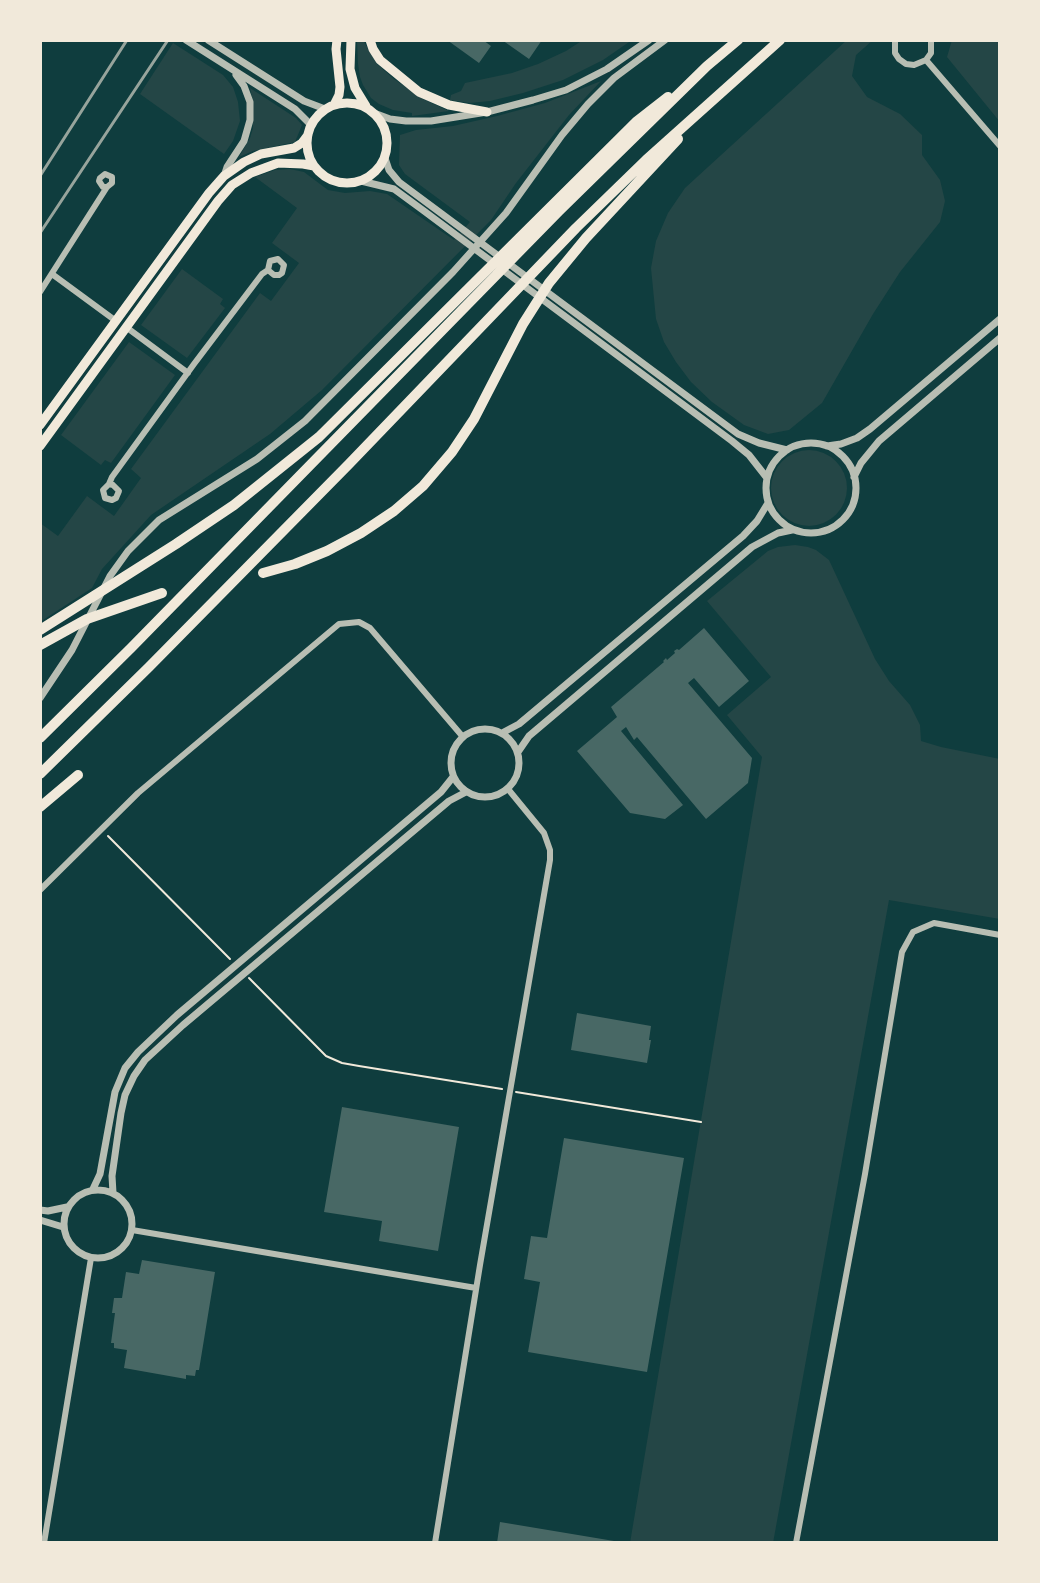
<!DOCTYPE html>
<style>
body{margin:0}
#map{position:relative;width:1040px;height:1583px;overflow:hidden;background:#0f3d3e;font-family:"Noto Sans",sans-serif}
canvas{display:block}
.frame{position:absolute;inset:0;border:42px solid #f1e9da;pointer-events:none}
</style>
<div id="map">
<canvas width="1040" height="1583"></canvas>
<div class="frame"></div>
</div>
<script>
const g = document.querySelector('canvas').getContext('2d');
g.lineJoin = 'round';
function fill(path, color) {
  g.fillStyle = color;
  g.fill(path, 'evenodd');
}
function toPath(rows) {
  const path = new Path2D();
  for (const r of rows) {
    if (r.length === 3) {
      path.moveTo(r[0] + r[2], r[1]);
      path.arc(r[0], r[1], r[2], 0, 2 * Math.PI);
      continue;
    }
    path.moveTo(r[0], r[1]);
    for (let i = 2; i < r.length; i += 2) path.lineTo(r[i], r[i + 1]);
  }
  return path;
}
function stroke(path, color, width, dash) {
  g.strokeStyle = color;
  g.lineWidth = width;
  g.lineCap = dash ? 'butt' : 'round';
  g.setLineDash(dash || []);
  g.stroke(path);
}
fill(toPath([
 [357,40,363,40,377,64,394,79,423,99,449,111,412,116,412,113,393,110,379,104,371,98,363,85,360,77,358,64],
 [583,40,632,40,603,60,563,80,523,93,490,101,470,103,450,100,451,95,461,91,465,83,512,73,538,64,566,51],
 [847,40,873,40,856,55,852,76,867,97,900,114,922,135,922,155,940,180,945,201,940,222,900,272,873,314,822,403,789,430,768,434,744,425,712,402,691,382,676,362,664,342,656,319,651,268,656,241,668,213,685,188],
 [952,40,1000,40,1000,122,947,57],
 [173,43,223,75,233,87,238,102,240,121,233,141,224,154,140,94],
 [601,81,569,115,516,183,491,220,322,390,270,434,151,515,102,569,92,588,40,622,40,523,58,536,87,496,114,516,141,478,131,469,260,293,271,301,299,263,272,243,297,208,255,177,275,170,290,169,304,172,328,190,345,193,370,191,387,194,454,240,470,222,405,174,399,165,400,135,416,130,453,126,497,116,545,103],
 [250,88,296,118,302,125,295,142,253,151,239,157,250,138,253,128,253,101],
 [182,269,223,299,220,304,225,308,187,358,141,325],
 [129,342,175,375,111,463,105,460,101,465,61,435],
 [809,488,38],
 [795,545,808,547,816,550,829,560,875,659,889,681,910,705,920,725,921,741,941,747,1000,759,1000,919,889,900,773,1543,630,1543,762,757,727,715,771,677,707,601,768,551,778,547]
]), '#244646');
fill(toPath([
 [447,40,483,40,491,46,479,63],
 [502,40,542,40,529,59],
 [704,628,749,681,719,707,694,678,688,683,752,758,748,783,706,819,637,737,634,740,626,727,621,731,683,805,665,819,630,813,577,751,617,717,611,707,664,662,663,661,666,658,667,660,675,653,674,651,677,649,679,650],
 [577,1013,651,1026,649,1040,651,1040,647,1063,571,1050],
 [342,1107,459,1127,438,1251,379,1241,382,1221,324,1212],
 [564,1138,684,1158,647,1372,528,1352,540,1282,524,1279,531,1236,547,1238],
 [142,1260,215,1272,199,1370,196,1370,195,1376,186,1375,186,1379,124,1368,127,1350,114,1348,114,1343,111,1343,115,1313,112,1313,114,1298,122,1298,126,1272,139,1274],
 [500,1522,614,1541,614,1543,497,1543]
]), '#486865');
stroke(toPath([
 [108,836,230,959],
 [249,978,326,1056,342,1063,359,1066,502,1089],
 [516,1092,701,1122]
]), '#f1e9da', 2);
stroke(toPath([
 [895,40,895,53,899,59,906,64,914,65,926,60,931,53,931,40],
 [926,60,1000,146],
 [52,274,116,321],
 [40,292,107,187,112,183,112,177,105,174,100,178,99,181,103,187,107,187],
 [126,327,188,373],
 [109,484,113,485,119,491,116,498,112,500,105,498,103,490,109,484,112,477,194,364,262,274,268,270,270,261,278,259,284,265,282,273,279,275,274,275,268,270],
 [40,890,138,793,339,624,359,622,370,628,463,737],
 [132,1230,476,1288],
 [44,1543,91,1258],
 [435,1543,480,1265,550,860,550,850,544,833,508,789],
 [796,1543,865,1174,902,952,913,932,934,923,1000,935]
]), '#b8beb3', 6);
stroke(toPath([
 [186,40,295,109,311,125],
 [208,40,304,101,325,109],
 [374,113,390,119,406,121,431,121,487,112,533,100,566,90,607,69,649,40],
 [385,158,389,170,399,182,738,434,759,443,787,450],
 [224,176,227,167,244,141,250,120,250,102,244,86,236,75],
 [361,181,394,189,424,211,732,441,749,455,767,478],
 [811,488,45],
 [827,446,841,444,857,438,870,429,1000,319],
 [854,477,861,463,879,441,1000,338],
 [40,698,72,650,110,576,128,551,159,520,257,459,305,421,453,272,506,213,562,135,588,104,614,78,665,40],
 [485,763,34],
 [502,733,519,724,743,536,757,521,768,503],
 [518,752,529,736,752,547,778,533,792,530],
 [93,1189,100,1174,115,1092,125,1068,138,1052,177,1015,441,792,453,777],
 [98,1224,34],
 [113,1193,112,1176,121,1113,125,1095,134,1076,145,1060,183,1025,449,801,466,792],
 [40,1210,48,1211,67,1207],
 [40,1220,63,1227]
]), '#b8beb3', 7);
stroke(toPath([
 [351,40,350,69,355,88,366,106],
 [370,40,373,49,380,60,419,92,449,105,487,112],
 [347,143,40],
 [334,105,339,95,340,87,336,49,337,40],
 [40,425,209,193,224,176,244,162,261,154,294,148,302,143,308,135],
 [40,446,218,201,232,185,251,173,278,163,303,164,314,166]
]), '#f1e9da', 9);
stroke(toPath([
 [263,573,295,564,327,551,361,533,394,511,423,486,452,452,474,419,523,324,549,283,586,238,678,139],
 [40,630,176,544,234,505,319,437,636,122,668,97],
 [40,645,87,619,162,593],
 [40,738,131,648,559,211,707,66,738,40],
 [40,774,149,667,349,464,576,228,646,160,780,40],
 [40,807,78,775]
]), '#f1e9da', 10);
stroke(toPath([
 [40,176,127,40],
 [40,233,168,40]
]), '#97a49c', 3);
</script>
